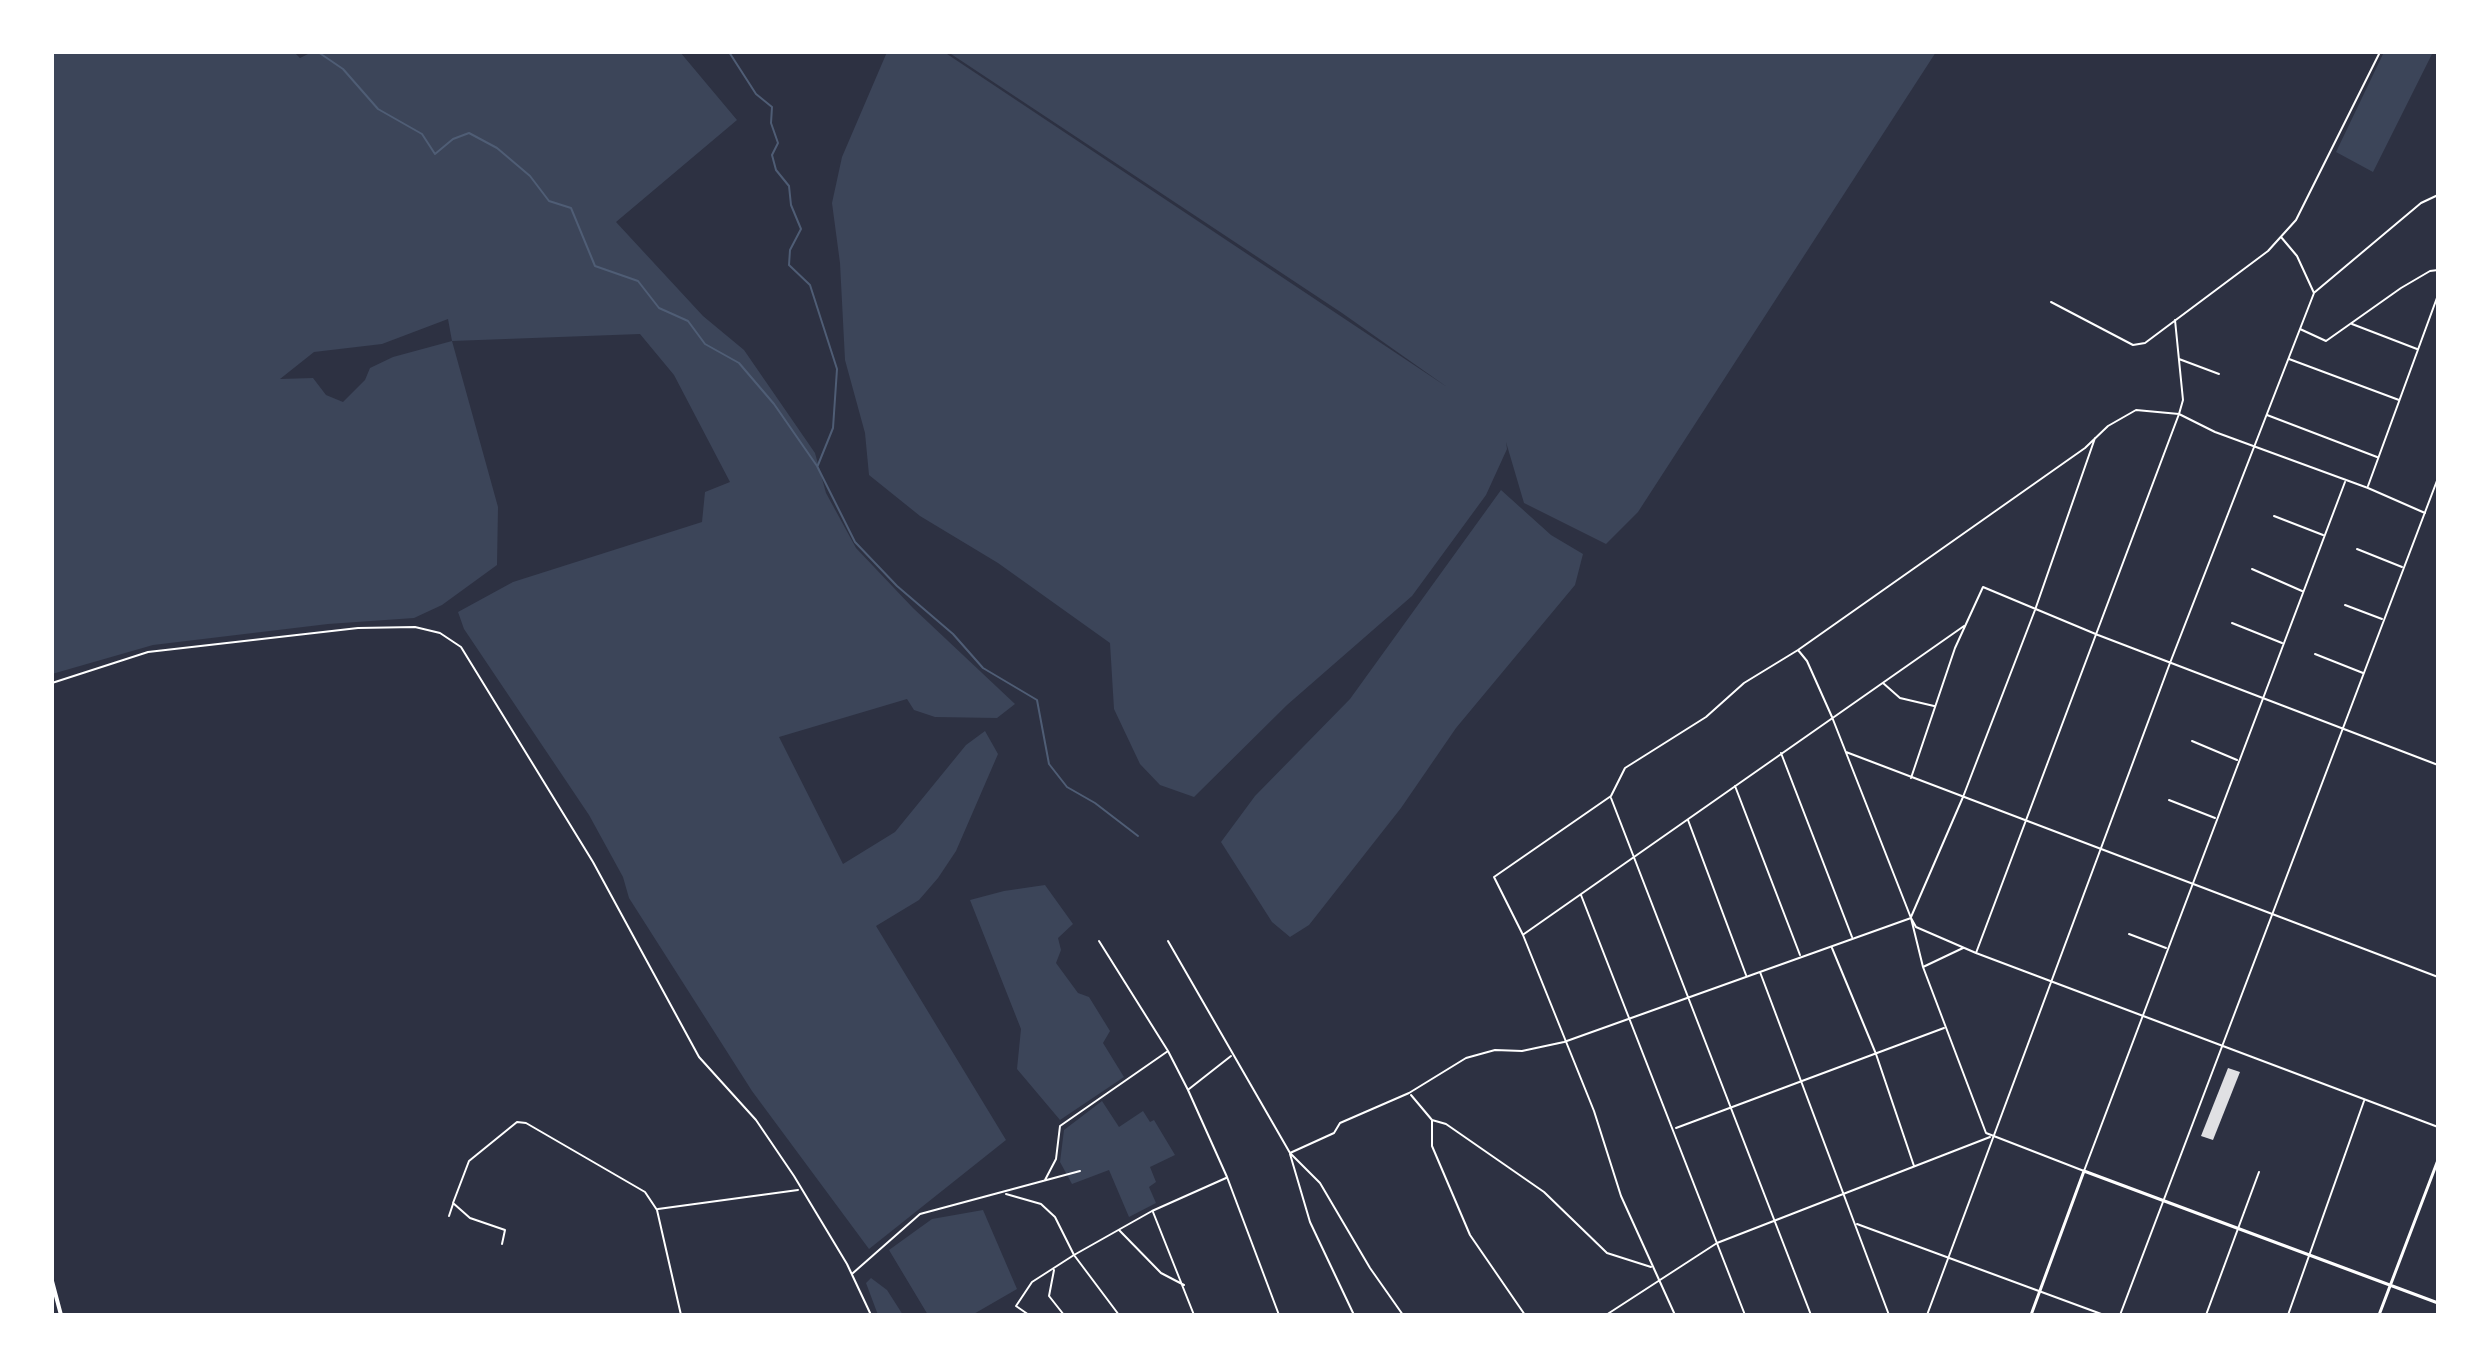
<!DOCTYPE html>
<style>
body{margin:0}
#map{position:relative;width:2490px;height:1367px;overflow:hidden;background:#2d3142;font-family:Raleway,sans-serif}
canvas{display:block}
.frame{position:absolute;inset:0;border:54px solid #fff;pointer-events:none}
</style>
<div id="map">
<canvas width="2490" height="1367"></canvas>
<div class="frame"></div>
</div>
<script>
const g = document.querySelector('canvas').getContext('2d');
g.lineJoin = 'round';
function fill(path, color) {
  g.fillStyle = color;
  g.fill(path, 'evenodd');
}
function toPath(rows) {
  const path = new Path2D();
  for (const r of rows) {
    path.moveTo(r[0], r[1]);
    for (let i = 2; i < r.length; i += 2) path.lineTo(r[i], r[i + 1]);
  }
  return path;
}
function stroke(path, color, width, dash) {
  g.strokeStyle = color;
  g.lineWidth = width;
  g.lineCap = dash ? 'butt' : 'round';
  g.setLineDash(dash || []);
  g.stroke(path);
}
fill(toPath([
 [52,52,294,52,300,58,312,52,680,52,737,120,616,222,703,316,744,350,815,453,826,493,856,548,913,608,1015,704,997,718,935,717,914,710,907,699,779,737,843,864,895,832,966,745,985,731,998,754,956,851,938,878,919,900,876,926,1006,1140,869,1249,752,1091,629,898,623,877,589,815,464,629,458,612,513,582,702,522,705,492,730,482,674,375,640,334,452,341,498,507,497,565,442,605,414,618,328,624,153,645,52,674],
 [448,319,452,341,393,357,370,368,365,380,343,402,326,395,313,378,280,379,314,352,382,344],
 [887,52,944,52,1447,387,1342,313,948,52,1936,52,1638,512,1606,544,1524,503,1506,442,1507,449,1486,495,1412,596,1287,705,1194,797,1160,785,1140,764,1114,709,1110,643,998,563,920,516,869,475,865,433,845,360,840,263,832,203,842,157],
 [2384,52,2433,52,2373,172,2336,152],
 [1501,490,1551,535,1583,554,1575,585,1456,728,1401,808,1309,925,1290,937,1272,922,1221,842,1255,796,1350,699],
 [1045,885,1073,924,1058,938,1061,950,1056,963,1078,993,1089,997,1110,1031,1103,1043,1124,1077,1060,1120,1017,1069,1021,1029,970,900,1004,891],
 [1102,1101,1119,1127,1143,1111,1150,1122,1154,1120,1175,1155,1150,1167,1156,1182,1149,1187,1156,1203,1129,1217,1109,1170,1072,1184,1060,1162,1064,1130],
 [983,1210,1017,1289,972,1315,928,1315,889,1250,932,1219],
 [871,1278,887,1290,903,1315,878,1315,866,1283]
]), '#3c4559');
stroke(toPath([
 [318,52,343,69,378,109,422,134,435,154,453,139,469,133,497,148,530,176,549,201,571,208,595,266,638,281,659,308,688,321,705,344,739,363,774,404,817,466,855,542,897,586,953,634,983,668,1037,700,1049,764,1067,787,1095,803,1138,836],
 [729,52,756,94,772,107,771,123,778,143,772,155,776,170,789,186,791,205,801,229,790,250,789,265,810,285,837,369,833,428,818,465]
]), '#4f5d75', 2);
fill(toPath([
 [2228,1068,2240,1072,2213,1140,2201,1136]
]), '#e0e0e3');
stroke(toPath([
 [2315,292,2421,203,2438,195],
 [2051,302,2133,345,2145,343,2268,251,2296,220,2380,52],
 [2352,324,2417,349],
 [2300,329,2326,341,2401,288,2430,271,2438,270],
 [2179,359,2219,374],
 [2289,359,2399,400],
 [2267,415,2377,457],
 [2368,486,2438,295],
 [2274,516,2323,535],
 [2357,549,2402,567],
 [2252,569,2302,591],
 [2345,605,2382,619],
 [2232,623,2282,643],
 [1798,650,1807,661,1832,717,1911,918,1923,967,1986,1133,2084,1171,2345,482],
 [2315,654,2363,673],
 [52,683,148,652,358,628,415,627,440,633,461,647,593,862,699,1057,756,1120,794,1176,847,1264,871,1315],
 [1883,683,1900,698,1934,706],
 [2192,741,2237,760],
 [1846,752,2438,977],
 [1781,753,1852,937],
 [1911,778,1955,648,1983,587,2098,635,2438,765],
 [1735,786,1800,955],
 [1611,798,1811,1315],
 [2169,800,2215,818],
 [1688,820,1746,975],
 [1581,895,1745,1315],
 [1911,917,1963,797,2035,610,2095,438],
 [1524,934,1964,626],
 [2129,934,2166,948],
 [1099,941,1168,1051,1188,1090,1227,1177,1279,1315],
 [1168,941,1290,1153,1320,1183,1370,1268,1403,1315],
 [1832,948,1876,1054,1914,1166],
 [1976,953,2179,414,2183,400,2175,320],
 [1923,967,1963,948],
 [1760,972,1889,1315],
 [1189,1089,1231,1056],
 [1411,1095,1432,1120,1446,1124,1544,1192,1607,1253,1651,1267],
 [1432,1121,1432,1146,1470,1235,1525,1315],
 [1676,1128,1944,1028],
 [1290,1153,1334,1133,1340,1123,1409,1093,1466,1058,1495,1050,1522,1051,1564,1042,1911,918,1916,927,1976,953,2438,1127],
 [1290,1154,1310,1222,1354,1315],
 [1045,1180,1056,1159,1060,1126,1168,1051],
 [1006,1194,1041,1204,1055,1217,1074,1255,1032,1282,1016,1306,1029,1315],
 [658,1209,798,1190],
 [1153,1212,1194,1315],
 [449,1216,453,1204],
 [1857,1224,2104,1315],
 [1119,1230,1161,1273,1184,1285],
 [502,1244,505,1230,470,1218,453,1203,469,1161,517,1122,526,1123,645,1192,657,1210,681,1315],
 [1054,1270,1049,1296,1064,1315],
 [853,1273,920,1214,1080,1171],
 [1119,1315,1074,1255,1152,1211,1226,1178],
 [1606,1315,1717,1243,1990,1137],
 [1675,1315,1621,1196,1594,1111,1523,935,1494,877,1611,796,1625,768,1706,717,1744,683,1798,650,2085,448,2108,426,2136,410,2179,414,2215,432,2368,488,2425,513],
 [1927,1315,2170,663,2314,293,2297,256,2281,237],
 [2120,1315,2438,478],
 [2206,1315,2259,1172],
 [2288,1315,2364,1101]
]), '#fff', 2);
stroke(toPath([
 [2031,1315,2084,1171,2438,1303],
 [2379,1315,2438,1160]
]), '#fff', 3);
stroke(toPath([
 [52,1281,61,1315]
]), '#fff', 4);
</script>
